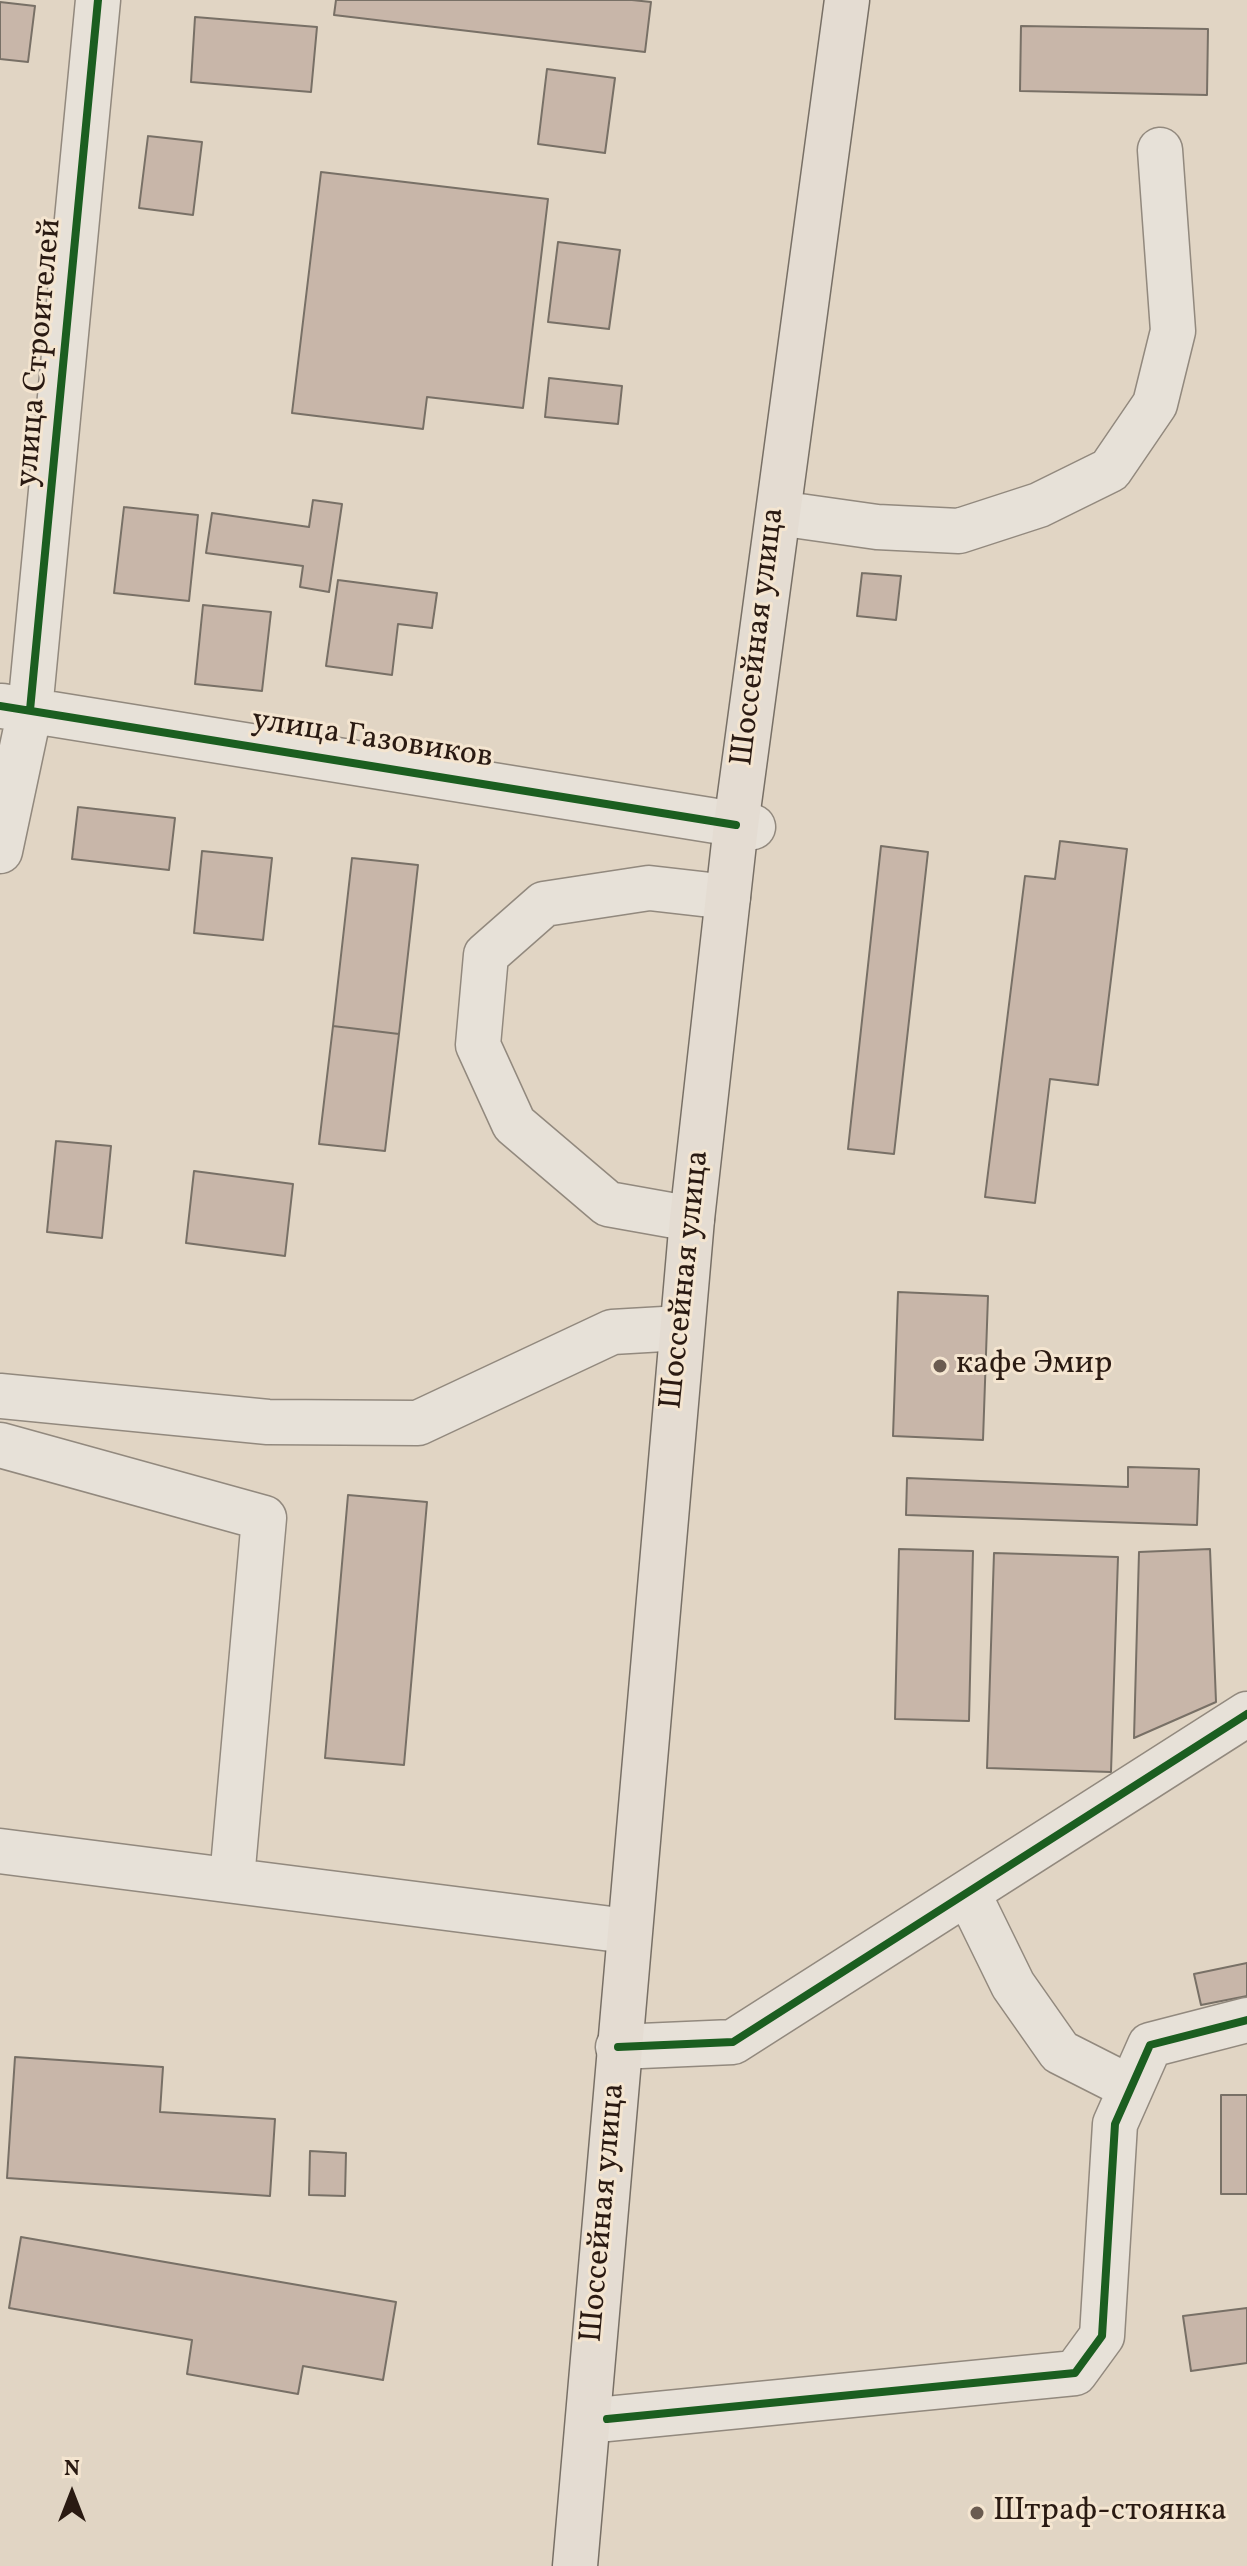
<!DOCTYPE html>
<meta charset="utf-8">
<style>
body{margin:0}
#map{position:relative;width:1247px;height:2566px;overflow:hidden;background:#e1d5c4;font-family:Vollkorn,serif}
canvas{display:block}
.north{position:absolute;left:32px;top:2454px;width:80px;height:80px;-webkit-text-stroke:6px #f4e5d0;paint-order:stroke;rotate:0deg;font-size:22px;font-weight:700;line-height:32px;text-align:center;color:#2a1a12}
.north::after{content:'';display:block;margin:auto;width:28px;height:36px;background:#2a1a12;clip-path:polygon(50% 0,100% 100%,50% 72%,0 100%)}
</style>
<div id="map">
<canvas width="1247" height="2566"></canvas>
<div class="north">N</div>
</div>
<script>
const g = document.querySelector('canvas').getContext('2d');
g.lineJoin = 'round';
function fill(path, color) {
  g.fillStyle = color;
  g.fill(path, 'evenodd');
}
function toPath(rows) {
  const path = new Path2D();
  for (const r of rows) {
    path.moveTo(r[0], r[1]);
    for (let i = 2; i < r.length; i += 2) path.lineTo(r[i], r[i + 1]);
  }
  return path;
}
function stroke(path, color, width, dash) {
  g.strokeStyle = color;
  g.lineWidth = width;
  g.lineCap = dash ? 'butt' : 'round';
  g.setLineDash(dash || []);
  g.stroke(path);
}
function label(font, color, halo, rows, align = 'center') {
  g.font = font + ' Vollkorn,serif';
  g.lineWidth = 6;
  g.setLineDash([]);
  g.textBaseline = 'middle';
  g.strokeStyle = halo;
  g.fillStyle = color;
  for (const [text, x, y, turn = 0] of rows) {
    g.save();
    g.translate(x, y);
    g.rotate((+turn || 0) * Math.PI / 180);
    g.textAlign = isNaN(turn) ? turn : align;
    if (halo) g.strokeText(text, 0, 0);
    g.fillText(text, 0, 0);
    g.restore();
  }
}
const building = toPath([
 [336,0,632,0,651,2,645,52,334,15,336,0],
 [0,2,35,6,28,62,0,59,0,2],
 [195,17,317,27,311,92,191,82,195,17],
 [1021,26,1208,29,1207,95,1020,91,1021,26],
 [547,69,615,78,605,153,538,144,547,69],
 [148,136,202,142,193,215,139,208,148,136],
 [321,172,548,199,523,408,427,397,423,429,292,413,321,172],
 [558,242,620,250,609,329,548,322,558,242],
 [549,378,622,386,618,424,545,417,549,378],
 [313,500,342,504,329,592,300,587,303,566,206,553,212,513,309,527,313,500],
 [124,507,198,515,189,601,114,593,124,507],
 [862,573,901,576,896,620,857,616,862,573],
 [338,580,437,593,432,628,398,624,392,675,326,666,338,580],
 [203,605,271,612,262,691,195,684,203,605],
 [78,807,175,818,169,870,72,859,78,807],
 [1060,841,1127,849,1098,1085,1050,1079,1035,1203,985,1197,1025,876,1055,879,1060,841],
 [881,846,928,852,894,1154,848,1149,881,846],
 [202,851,272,858,263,940,194,933,202,851],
 [352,858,418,865,399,1034,333,1026,352,858],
 [333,1026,399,1034,385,1151,319,1144,333,1026],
 [56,1141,111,1146,102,1238,47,1232,56,1141],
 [194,1171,293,1184,285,1256,186,1243,194,1171],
 [898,1292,988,1296,983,1440,893,1436,898,1292],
 [1128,1467,1199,1469,1197,1525,906,1515,907,1478,1128,1487,1128,1467],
 [348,1495,427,1502,404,1765,325,1758,348,1495],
 [899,1549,973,1551,969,1721,895,1719,899,1549],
 [1210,1549,1216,1702,1134,1738,1139,1552,1210,1549],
 [994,1553,1118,1557,1111,1772,987,1768,994,1553],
 [1247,1963,1247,1996,1201,2005,1194,1974,1247,1963],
 [15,2057,163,2067,160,2112,275,2119,270,2196,7,2178,15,2057],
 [1221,2095,1247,2095,1247,2194,1221,2194,1221,2095],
 [310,2151,346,2153,345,2196,309,2195,310,2151],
 [21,2237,396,2302,383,2380,303,2366,298,2394,187,2374,192,2340,9,2308,21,2237],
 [1247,2308,1247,2363,1191,2371,1183,2316,1247,2308]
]);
fill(building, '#c8b6a9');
stroke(building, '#787066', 2);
const minor = toPath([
 [792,515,877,527,959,531,1039,505,1110,470,1155,404,1173,331,1160,150],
 [2,706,753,827],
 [0,851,30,710,98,0],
 [692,1219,608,1204,514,1124,478,1045,486,955,544,904,649,888,728,897],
 [0,1396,268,1422,418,1423,612,1332,681,1328],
 [0,1445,264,1518,232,1879],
 [0,1851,627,1931],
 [968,1893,1013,1985,1060,2052,1131,2088],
 [618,2047,733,2042,1247,1714],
 [607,2419,1075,2373,1102,2336,1115,2124,1150,2045,1247,2020]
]);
const major = toPath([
 [575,2566,692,1219,736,825,847,0]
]);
stroke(minor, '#92897e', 47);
stroke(major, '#787066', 47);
stroke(minor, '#e7e1d8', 44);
stroke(major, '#e4dcd2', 44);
stroke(toPath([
 [0,706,736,825],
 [30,710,98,0],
 [618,2047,733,2042,1247,1714],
 [607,2419,1075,2373,1102,2336,1115,2124,1150,2045,1247,2020]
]), '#1b5e20', 8);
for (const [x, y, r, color] of [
 [940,1366,8,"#6a5b50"],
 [977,2513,8,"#6a5b50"]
]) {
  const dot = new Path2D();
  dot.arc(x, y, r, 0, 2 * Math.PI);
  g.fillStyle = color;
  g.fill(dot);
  stroke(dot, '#f4e5d0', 3);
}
label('32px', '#2a1a12', '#f4e5d0', [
 ["улица Строителей",41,353,-85],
 ["Шоссейная улица",760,637,-83],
 ["улица Газовиков",372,741,9],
 ["Шоссейная улица",687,1280,-84],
 ["Шоссейная улица",605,2213,-85]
]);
label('32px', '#2a1a12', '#f4e5d0', [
 ["кафе Эмир",956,1366],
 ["Штраф-стоянка",993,2513]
], 'left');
</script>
